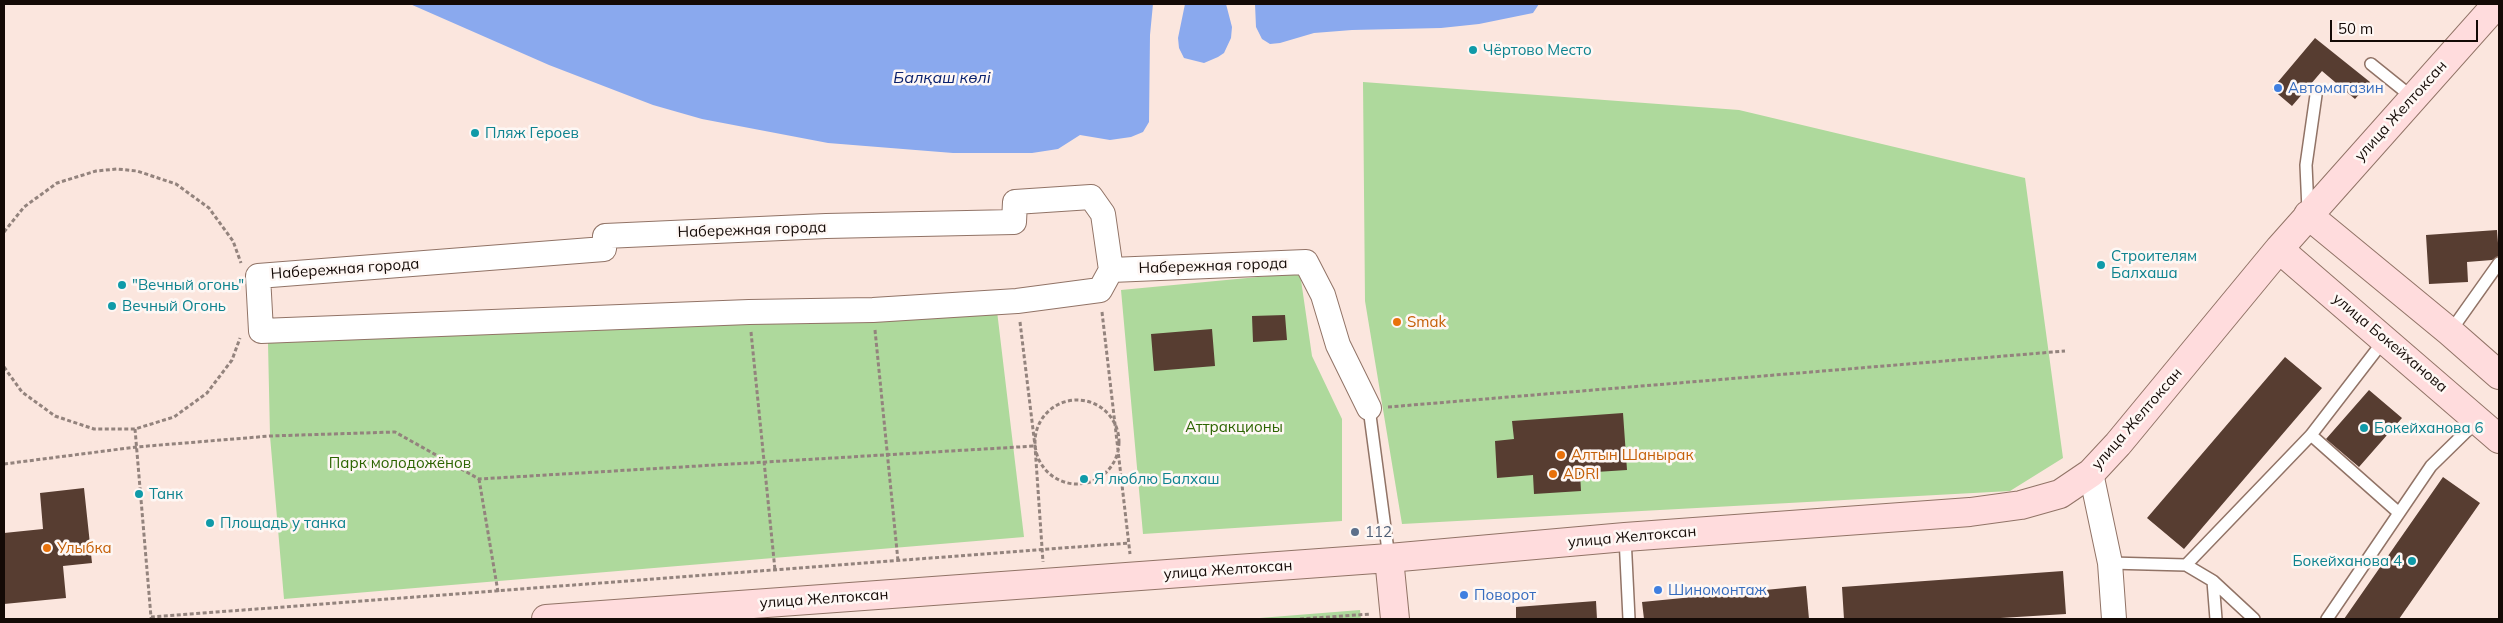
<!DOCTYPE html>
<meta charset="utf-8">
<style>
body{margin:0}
#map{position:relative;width:2503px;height:623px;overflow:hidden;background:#fbe6de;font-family:Mulish,sans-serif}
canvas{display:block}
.frame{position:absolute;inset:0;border:5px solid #140a06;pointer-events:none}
.scale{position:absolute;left:2330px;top:20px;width:148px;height:22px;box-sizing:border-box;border:2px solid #140a06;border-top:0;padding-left:6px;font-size:15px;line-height:18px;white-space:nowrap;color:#140a06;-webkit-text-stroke:4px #fef7f4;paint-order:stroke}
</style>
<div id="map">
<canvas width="2503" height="623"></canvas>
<div class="frame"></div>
<div class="scale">50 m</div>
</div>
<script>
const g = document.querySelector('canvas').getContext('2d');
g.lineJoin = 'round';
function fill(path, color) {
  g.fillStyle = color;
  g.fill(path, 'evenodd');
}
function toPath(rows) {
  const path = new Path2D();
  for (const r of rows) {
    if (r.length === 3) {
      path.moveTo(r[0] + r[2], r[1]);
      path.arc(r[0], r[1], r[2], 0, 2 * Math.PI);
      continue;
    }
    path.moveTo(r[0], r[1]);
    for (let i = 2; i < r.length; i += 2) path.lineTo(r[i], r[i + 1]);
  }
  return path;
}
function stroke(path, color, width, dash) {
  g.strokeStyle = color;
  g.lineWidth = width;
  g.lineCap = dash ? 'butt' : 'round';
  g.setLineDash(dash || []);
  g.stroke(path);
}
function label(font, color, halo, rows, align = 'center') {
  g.font = font + ' Mulish,sans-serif';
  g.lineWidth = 5;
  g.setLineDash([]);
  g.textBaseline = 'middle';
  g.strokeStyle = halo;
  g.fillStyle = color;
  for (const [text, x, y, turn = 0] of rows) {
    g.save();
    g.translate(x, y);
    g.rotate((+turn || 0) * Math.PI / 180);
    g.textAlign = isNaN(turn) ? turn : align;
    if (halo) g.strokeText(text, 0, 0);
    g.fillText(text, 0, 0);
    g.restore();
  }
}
fill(toPath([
 [1363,82,1739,110,2025,178,2063,458,2010,491,1402,524,1365,301],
 [1300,273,1312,356,1342,419,1342,521,1143,534,1121,290],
 [997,311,1024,537,284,599,270,436,268,343],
 [1360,610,1361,619,1247,619]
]), '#aed99c');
fill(toPath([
 [410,4,1153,4,1150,35,1149,122,1143,132,1131,137,1110,140,1080,135,1058,149,1032,153,953,153,828,143,702,119,653,105,549,65],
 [1185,4,1226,4,1232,27,1231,38,1224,53,1218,57,1204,63,1184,58,1179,48,1178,38],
 [1255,4,1539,4,1533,13,1479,24,1441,28,1352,30,1314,33,1280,43,1270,44,1262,39,1256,27]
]), '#8aa9ee');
fill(toPath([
 [2315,38,2370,82,2355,99,2322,71,2292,106,2272,89],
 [2497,230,2499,256,2492,260,2467,262,2468,282,2429,284,2426,235],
 [1285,315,1287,340,1253,342,1252,316],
 [1212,329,1215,366,1154,371,1151,334],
 [2285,357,2322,388,2184,549,2147,518],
 [2369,390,2402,418,2359,467,2326,439],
 [1623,413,1627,470,1580,473,1581,491,1534,494,1533,475,1497,478,1495,441,1514,439,1512,421],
 [2443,477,2480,503,2399,619,2344,619],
 [84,488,92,563,63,566,66,598,4,604,4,533,43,529,40,493],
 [2063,571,2066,614,1984,619,1844,619,1842,587],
 [1806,586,1809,619,1644,619,1642,602],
 [1596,601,1597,619,1516,619,1516,607]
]), '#573d31');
const lane = toPath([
 [2371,64,2412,97],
 [2308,210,2306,165,2316,95],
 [2450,332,2499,263],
 [1369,408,1389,558],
 [2311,435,2399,513],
 [1625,537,1629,619],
 [2110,563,2186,565,2213,581,2216,619],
 [2186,565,2311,435,2385,339],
 [2213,581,2254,619],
 [2327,619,2431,466,2478,420]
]);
const street = toPath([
 [1111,270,1100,290,1017,301,873,310,749,312,261,331,258,276,604,249,605,236,826,226,1014,222,1015,202,1091,197,1103,214,1111,270,1306,262,1323,295,1338,345,1369,408],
 [2091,473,2110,563,2114,619]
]);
const secondary = toPath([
 [2308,215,2450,332,2499,375],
 [2279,249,2499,439],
 [1389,558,1395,619],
 [546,619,1389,558,1625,537,1970,512,2021,505,2060,494,2091,473,2118,444,2279,249,2497,4]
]);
stroke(lane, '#917366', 14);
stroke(street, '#917366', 26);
stroke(secondary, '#917366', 30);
stroke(toPath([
 [4,232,24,207,57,183,96,171,117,169,137,171,176,184,209,208,233,241,241,263],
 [1102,312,1130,554],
 [1020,322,1035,446,1043,562],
 [875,330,898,561],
 [751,332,775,570],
 [4,367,22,392,55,416,94,429,135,429,174,417,207,393,232,360,240,338],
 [1077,442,42],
 [1388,407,2065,351],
 [135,429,151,617,1129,543],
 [4,464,136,447,270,436,395,432,479,479,1035,446],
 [479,479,498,592],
 [1300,619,1371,614]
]), '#93837d', 3, [4, 2.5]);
stroke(lane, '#fff', 11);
stroke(street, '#fff', 24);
stroke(secondary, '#ffdcdd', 28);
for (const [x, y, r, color] of [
 [1473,50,5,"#0f9aa8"],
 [2278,88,5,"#3f7fe0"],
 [475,133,5,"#0f9aa8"],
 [2101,265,5,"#0f9aa8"],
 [122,285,5,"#0f9aa8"],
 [112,306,5,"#0f9aa8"],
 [1397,322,5,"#e8710a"],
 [2364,428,5,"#0f9aa8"],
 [1561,455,5,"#e8710a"],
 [1553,474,5,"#e8710a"],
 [1084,479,5,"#0f9aa8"],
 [139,494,5,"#0f9aa8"],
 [210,523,5,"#0f9aa8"],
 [1355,532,5,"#5c6f8a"],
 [47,548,5,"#e8710a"],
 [2412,561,5,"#0f9aa8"],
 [1658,590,5,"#3f7fe0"],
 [1464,595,5,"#3f7fe0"]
]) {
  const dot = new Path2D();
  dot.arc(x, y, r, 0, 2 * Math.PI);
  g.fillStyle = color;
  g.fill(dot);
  stroke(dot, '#fef7f4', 2);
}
label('15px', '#0d838f', '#fef7f4', [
 ["Чёртово Место",1483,50],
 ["Пляж Героев",485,133],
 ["Строителям",2111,256],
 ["Балхаша",2111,273],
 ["\"Вечный огонь\"",132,285],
 ["Вечный Огонь",122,306],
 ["Бокейханова 6",2374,428],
 ["Я люблю Балхаш",1094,479],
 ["Танк",149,494],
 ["Площадь у танка",220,523],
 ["Бокейханова 4",2402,561,"right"]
], 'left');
label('15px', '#366cbe', '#fef7f4', [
 ["Автомагазин",2288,88],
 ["Шиномонтаж",1668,590],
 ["Поворот",1474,595]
], 'left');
label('15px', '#140a06', '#fef7f4', [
 ["улица Желтоксан",2401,111,-48],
 ["Набережная города",752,230,-2],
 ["Набережная города",1213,266,-2],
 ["Набережная города",345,269,-4],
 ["улица Бокейханова",2390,343,40],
 ["улица Желтоксан",2137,419,-49],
 ["улица Желтоксан",1632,537,-5],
 ["улица Желтоксан",1228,570,-4],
 ["улица Желтоксан",824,599,-4]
]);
label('15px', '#c56008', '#fef7f4', [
 ["Smak",1407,322],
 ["Алтын Шанырак",1571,455],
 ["ADRI",1563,474],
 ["Улыбка",57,548]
], 'left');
label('15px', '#2c6400', '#fef7f4', [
 ["Аттракционы",1234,427],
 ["Парк молодожёнов",400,463]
]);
label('15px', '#4e5e75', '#fef7f4', [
 ["112",1365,532]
], 'left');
label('italic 16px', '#09216e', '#fef7f4', [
 ["Балқаш көлі",942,78]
]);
</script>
